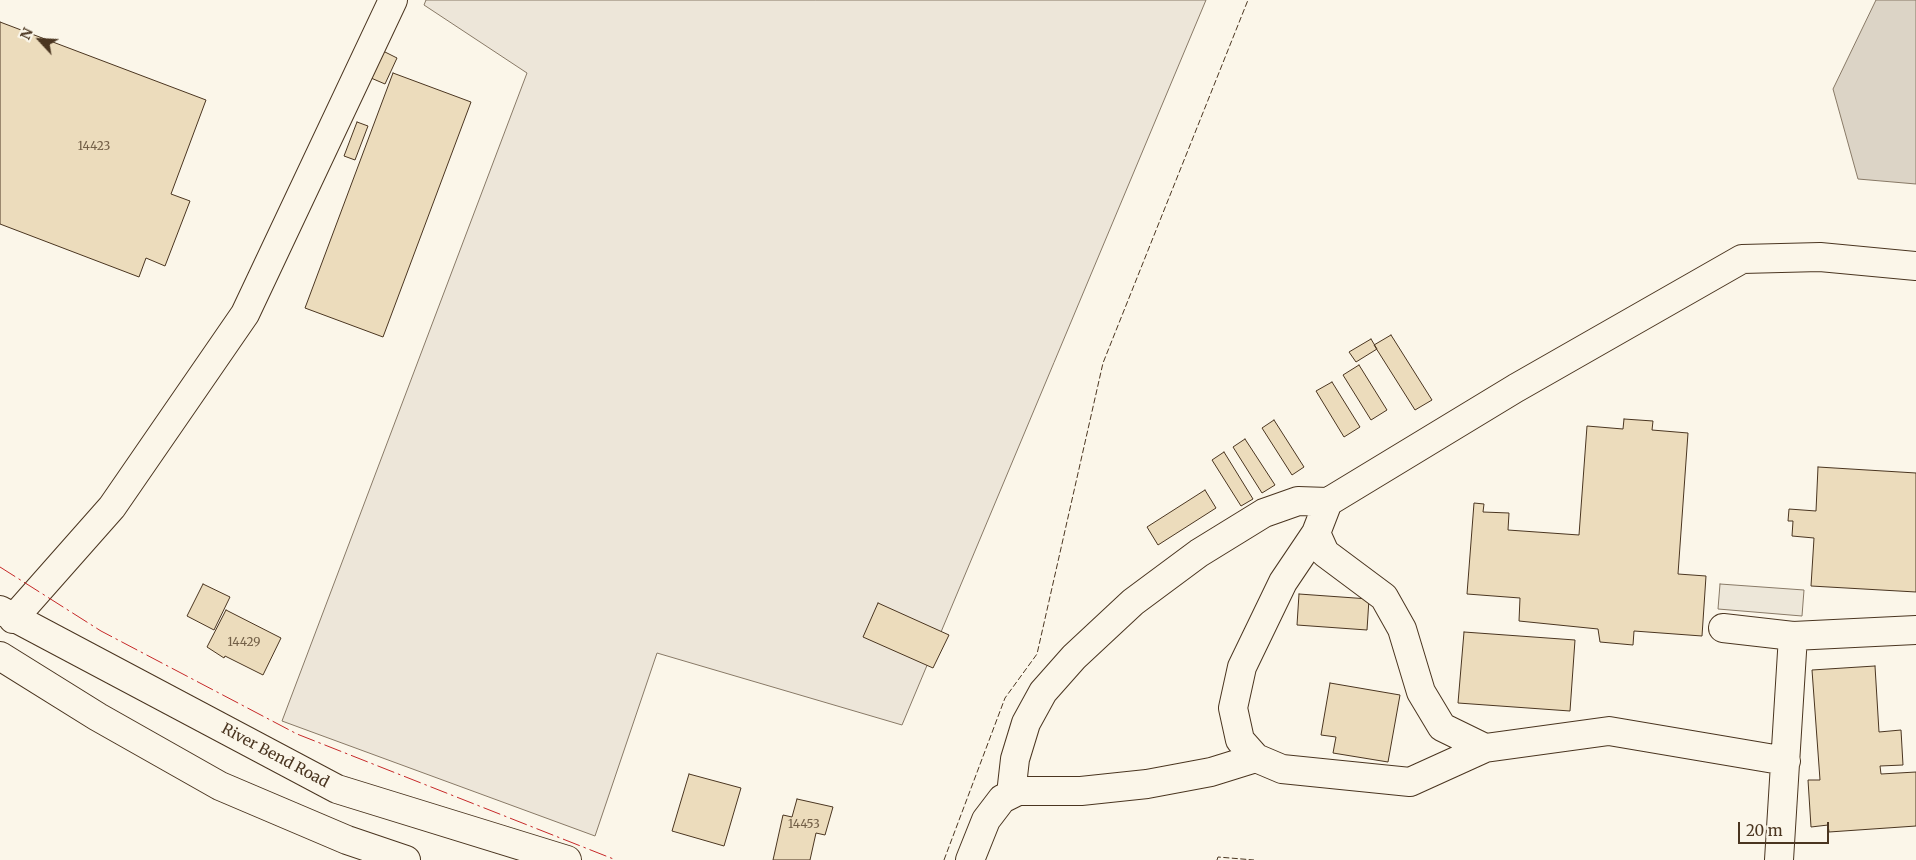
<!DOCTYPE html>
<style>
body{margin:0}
#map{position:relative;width:1916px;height:860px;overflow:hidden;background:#fbf6e9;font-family:Merriweather,serif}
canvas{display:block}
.north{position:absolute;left:15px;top:15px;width:50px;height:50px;-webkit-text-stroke:4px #fbf6e9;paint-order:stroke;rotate:295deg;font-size:14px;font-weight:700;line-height:20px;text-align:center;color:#4a3520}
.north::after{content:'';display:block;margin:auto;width:18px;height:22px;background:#4a3520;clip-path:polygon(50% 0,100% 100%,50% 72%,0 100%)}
.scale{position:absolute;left:1738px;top:822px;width:91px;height:22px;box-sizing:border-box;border:2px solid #4a3520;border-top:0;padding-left:6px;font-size:15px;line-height:18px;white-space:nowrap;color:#4a3520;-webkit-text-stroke:4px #fbf6e9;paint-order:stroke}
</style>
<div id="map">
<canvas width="1916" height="860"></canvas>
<div class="north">N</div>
<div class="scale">20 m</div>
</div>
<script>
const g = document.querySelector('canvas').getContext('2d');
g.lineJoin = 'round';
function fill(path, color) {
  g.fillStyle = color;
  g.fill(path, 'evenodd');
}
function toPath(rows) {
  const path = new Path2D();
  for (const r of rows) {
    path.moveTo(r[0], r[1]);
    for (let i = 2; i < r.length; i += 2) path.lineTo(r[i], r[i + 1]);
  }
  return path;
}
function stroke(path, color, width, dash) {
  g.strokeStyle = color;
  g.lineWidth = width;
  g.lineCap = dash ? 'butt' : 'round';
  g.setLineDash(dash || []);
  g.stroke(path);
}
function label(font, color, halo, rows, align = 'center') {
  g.font = font + ' Merriweather,serif';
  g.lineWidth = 4;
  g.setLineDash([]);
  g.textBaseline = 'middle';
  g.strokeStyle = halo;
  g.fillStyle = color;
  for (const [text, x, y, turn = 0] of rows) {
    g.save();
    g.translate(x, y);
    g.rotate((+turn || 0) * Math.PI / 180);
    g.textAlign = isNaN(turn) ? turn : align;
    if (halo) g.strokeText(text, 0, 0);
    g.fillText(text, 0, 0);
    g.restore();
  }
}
const green = toPath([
 [426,0,1206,0,902,725,657,653,595,836,282,721,527,73,424,5,426,0]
]);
fill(green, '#ede6d9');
stroke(green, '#887966', 1);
const parking = toPath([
 [1720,584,1804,590,1802,616,1718,609,1720,584]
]);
fill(parking, '#ede7d9');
stroke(parking, '#887966', 1);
const water = toPath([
 [1876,0,1916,0,1916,184,1858,179,1833,89,1876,0]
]);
fill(water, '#dcd4c6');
stroke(water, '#887966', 1);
const building = toPath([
 [0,22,206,100,171,194,190,201,165,266,146,258,139,277,0,224,0,22],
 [383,51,397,58,385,84,371,78,383,51],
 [393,73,471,102,383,337,305,308,393,73],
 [357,122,368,126,355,160,344,156,357,122],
 [1391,335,1432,400,1415,410,1374,345,1391,335],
 [1371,339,1377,349,1356,362,1349,352,1371,339],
 [1359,365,1387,410,1371,420,1343,375,1359,365],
 [1332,382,1360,427,1344,437,1316,391,1332,382],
 [1624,419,1653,421,1652,430,1688,433,1678,574,1706,576,1702,636,1634,631,1633,645,1600,642,1598,629,1519,621,1520,598,1467,594,1474,503,1484,504,1483,512,1509,513,1508,530,1579,535,1587,426,1623,429,1624,419],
 [1274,420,1304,467,1292,475,1262,428,1274,420],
 [1245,439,1275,485,1262,493,1233,447,1245,439],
 [1224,452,1253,499,1241,506,1212,460,1224,452],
 [1818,467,1916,473,1916,592,1811,586,1814,538,1792,536,1793,521,1788,521,1789,509,1816,511,1818,467],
 [1205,490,1216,508,1158,545,1147,527,1205,490],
 [203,584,230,597,214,630,187,616,203,584],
 [1299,594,1369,599,1367,630,1297,625,1299,594],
 [878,603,949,635,933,668,863,637,878,603],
 [226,610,281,638,263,675,225,656,224,658,207,647,226,610],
 [1464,632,1575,640,1570,711,1458,703,1464,632],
 [1875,666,1879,732,1901,730,1903,765,1880,766,1881,774,1916,772,1916,826,1829,832,1828,825,1811,827,1808,780,1820,780,1812,670,1875,666],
 [1330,683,1400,695,1388,762,1333,753,1336,737,1321,735,1330,683],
 [689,774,741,788,724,846,672,831,689,774],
 [797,799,833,807,825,835,816,833,810,860,773,860,783,815,792,817,797,799]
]);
fill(building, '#ecdcbc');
stroke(building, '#4a3520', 1);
const minor = toPath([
 [1316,533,1325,553,1384,597,1402,629,1421,692,1442,727,1485,748],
 [0,610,337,789,567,860],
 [13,619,112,507,245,314,393,0],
 [1723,628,1793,636,1916,630],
 [0,656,98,717,220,786,347,840,406,860],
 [1786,761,1609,731,1485,748,1410,782,1282,769,1256,758,1240,740,1233,708,1242,667,1283,582,1316,533,1328,502,1516,388,1742,259,1820,257,1916,266],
 [1011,794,1015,759,1026,723,1043,692,1074,657,1133,602,1199,553,1264,513,1298,501,1328,502],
 [970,860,986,820,1002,799,1018,791,1081,791,1147,784,1211,772,1256,758],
 [1779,860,1793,636]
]);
stroke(minor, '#4a3520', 30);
stroke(minor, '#fbf6e9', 28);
stroke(toPath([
 [944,860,1005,698,1037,654,1103,363,1248,0],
 [1217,860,1218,857,1254,860]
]), '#4a3520', 1, [6, 2.5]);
stroke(toPath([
 [0,567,101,631,297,734,616,860]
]), '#c62828', 1, [18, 4, 2.5, 4]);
label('12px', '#725f47', null, [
 ["14423",94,147],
 ["14429",244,643],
 ["14453",804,825]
]);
label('15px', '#4a3520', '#fbf6e9', [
 ["River Bend Road",275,756,28]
]);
</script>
